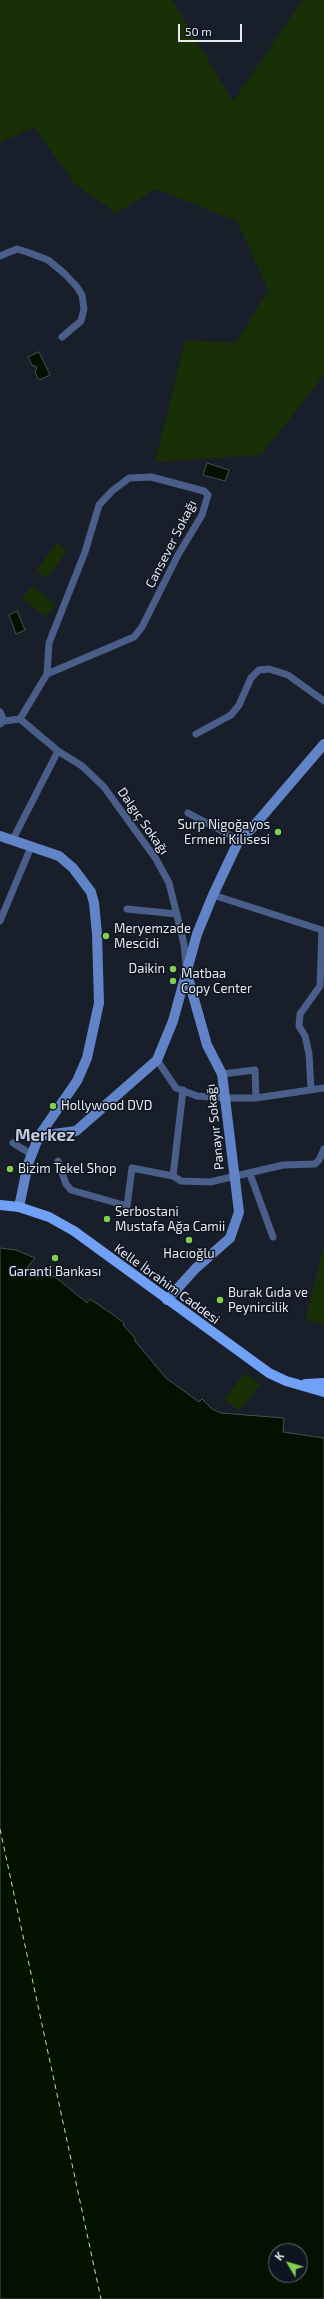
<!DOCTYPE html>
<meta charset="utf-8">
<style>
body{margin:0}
#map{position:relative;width:324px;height:2299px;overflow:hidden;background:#181e2a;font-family:"Exo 2",sans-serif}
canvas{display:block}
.north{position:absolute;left:268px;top:2243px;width:40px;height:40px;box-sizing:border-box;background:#0f1520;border:1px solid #656b74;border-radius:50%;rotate:308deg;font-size:11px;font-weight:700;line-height:16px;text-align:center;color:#e6ebf3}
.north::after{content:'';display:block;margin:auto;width:14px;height:18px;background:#84cf4d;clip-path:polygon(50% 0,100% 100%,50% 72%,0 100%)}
.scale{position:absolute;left:178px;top:24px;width:64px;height:18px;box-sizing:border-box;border:2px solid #e6ebf3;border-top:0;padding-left:5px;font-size:12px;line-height:14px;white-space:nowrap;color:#e6ebf3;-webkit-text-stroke:3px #0f1520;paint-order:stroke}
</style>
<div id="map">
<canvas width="324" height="2299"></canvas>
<div class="north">K</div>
<div class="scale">50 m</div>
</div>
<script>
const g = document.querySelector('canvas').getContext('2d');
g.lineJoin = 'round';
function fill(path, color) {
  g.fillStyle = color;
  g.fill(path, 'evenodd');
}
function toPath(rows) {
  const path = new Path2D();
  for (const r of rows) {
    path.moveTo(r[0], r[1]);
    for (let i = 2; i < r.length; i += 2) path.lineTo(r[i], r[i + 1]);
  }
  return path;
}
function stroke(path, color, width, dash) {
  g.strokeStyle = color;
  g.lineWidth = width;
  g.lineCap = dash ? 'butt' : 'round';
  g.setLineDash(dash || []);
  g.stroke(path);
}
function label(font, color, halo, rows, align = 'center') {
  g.font = font + ' "Exo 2",sans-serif';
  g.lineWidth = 3;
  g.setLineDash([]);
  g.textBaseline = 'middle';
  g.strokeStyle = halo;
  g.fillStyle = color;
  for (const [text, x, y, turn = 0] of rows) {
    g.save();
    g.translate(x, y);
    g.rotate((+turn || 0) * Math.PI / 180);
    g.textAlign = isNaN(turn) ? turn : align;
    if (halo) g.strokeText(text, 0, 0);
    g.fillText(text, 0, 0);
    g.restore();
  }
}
fill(toPath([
 [0,0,172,0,233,102,302,0,324,0,324,375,261,455,155,462,185,340,236,343,268,290,237,221,156,189,116,213,74,183,34,127,0,143],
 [57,543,67,551,47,578,36,571],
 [32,586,55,604,46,617,22,598],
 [324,1245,324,1325,306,1319],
 [245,1373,260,1385,239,1411,224,1399]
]), '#193006');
const water = toPath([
 [39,352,50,375,39,380,35,373,37,367,32,365,28,357,39,352],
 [207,463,229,470,225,481,203,475,207,463],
 [17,611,25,630,16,634,9,615,17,611],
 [0,1248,16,1250,35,1258,26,1269,36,1276,41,1269,51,1278,54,1276,87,1303,90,1299,115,1316,124,1323,123,1325,135,1338,135,1341,166,1378,199,1402,202,1399,212,1409,221,1413,284,1418,283,1432,324,1438,324,2299,0,2299,0,1248],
 [276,2251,300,2251,300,2275,276,2275,276,2251]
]);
fill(water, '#021100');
stroke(water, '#465249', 1);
stroke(toPath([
 [0,1829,101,2299]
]), '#b5ed93', 1, [5, 4]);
stroke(toPath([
 [0,256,17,249,27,252,48,260,65,274,77,287,82,295,84,309,81,321,62,337],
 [0,712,4,721],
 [20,719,47,674,134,637,142,627,178,555,202,515,208,495,204,491,151,477,129,478,112,491,99,505,85,552,49,643,47,674],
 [20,719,58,751,82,766,104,787,156,859,169,883,184,944,186,965],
 [0,724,4,721,20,719],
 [196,734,231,715,239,705,251,678,259,670,269,669,288,675,324,701],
 [188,813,239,840],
 [12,841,58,751],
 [213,895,322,930,320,986,300,1014,299,1026,305,1036,309,1054,311,1089],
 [127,909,177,914],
 [0,921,31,847],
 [157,1060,176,1088,197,1096,226,1098,256,1098,324,1088],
 [222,1074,255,1070,256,1098],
 [13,1143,31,1154],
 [58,1161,66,1184,71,1190,127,1206,132,1168,173,1176,181,1181,210,1182,283,1165,315,1164,319,1160,324,1149],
 [250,1174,273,1237],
 [173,1176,183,1090]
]), '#495f89', 7);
stroke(toPath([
 [0,836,59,856,73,868,91,892,94,903,97,934,99,1003,87,1058,77,1081,39,1136,28,1164,19,1207],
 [39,1136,76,1131,157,1060,173,1021,197,934,213,895,239,840,253,827,324,744],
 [167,1300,196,1268,230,1238,239,1212,222,1074,207,1045,187,974]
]), '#6084c7', 10);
stroke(toPath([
 [0,1205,19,1207,49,1217,74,1231,269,1373,286,1381,324,1392],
 [305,1384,324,1383]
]), '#71a0f7', 10);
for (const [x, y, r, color] of [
 [278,832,4,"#84cf4d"],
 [106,936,4,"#84cf4d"],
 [173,969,4,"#84cf4d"],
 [173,981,4,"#84cf4d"],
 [53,1106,4,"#84cf4d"],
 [10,1169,4,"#84cf4d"],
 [107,1219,4,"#84cf4d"],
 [189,1240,4,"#84cf4d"],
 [55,1258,4,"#84cf4d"],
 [220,1300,4,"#84cf4d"]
]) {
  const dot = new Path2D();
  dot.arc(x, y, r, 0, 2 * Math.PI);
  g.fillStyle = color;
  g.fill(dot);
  stroke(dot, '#0f1520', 1.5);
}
label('13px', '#e6ebf3', '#0f1520', [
 ["Cansever Sokağı",171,544,-63],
 ["Dalgıç Sokağı",143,821,55],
 ["Panayır Sokağı",215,1127,-96],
 ["Kelle İbrahim Caddesi",167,1284,36]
]);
label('13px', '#e6ebf3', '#0f1520', [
 ["Surp Nigoğayos",270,825,"right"],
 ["Ermeni Kilisesi",270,840,"right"],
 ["Meryemzade",114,929],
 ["Mescidi",114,944],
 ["Daikin",165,969,"right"],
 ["Matbaa",181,974],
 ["Copy Center",181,989],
 ["Hollywood DVD",61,1106],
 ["Bizim Tekel Shop",18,1169],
 ["Serbostani",115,1212],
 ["Mustafa Ağa Camii",115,1227],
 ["Hacıoğlu",189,1254,"center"],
 ["Garanti Bankası",55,1272,"center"],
 ["Burak Gıda ve",228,1293],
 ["Peynircilik",228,1308]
], 'left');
label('bold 17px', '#c2cbdb', '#0f1520', [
 ["Merkez",45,1135]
]);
</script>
